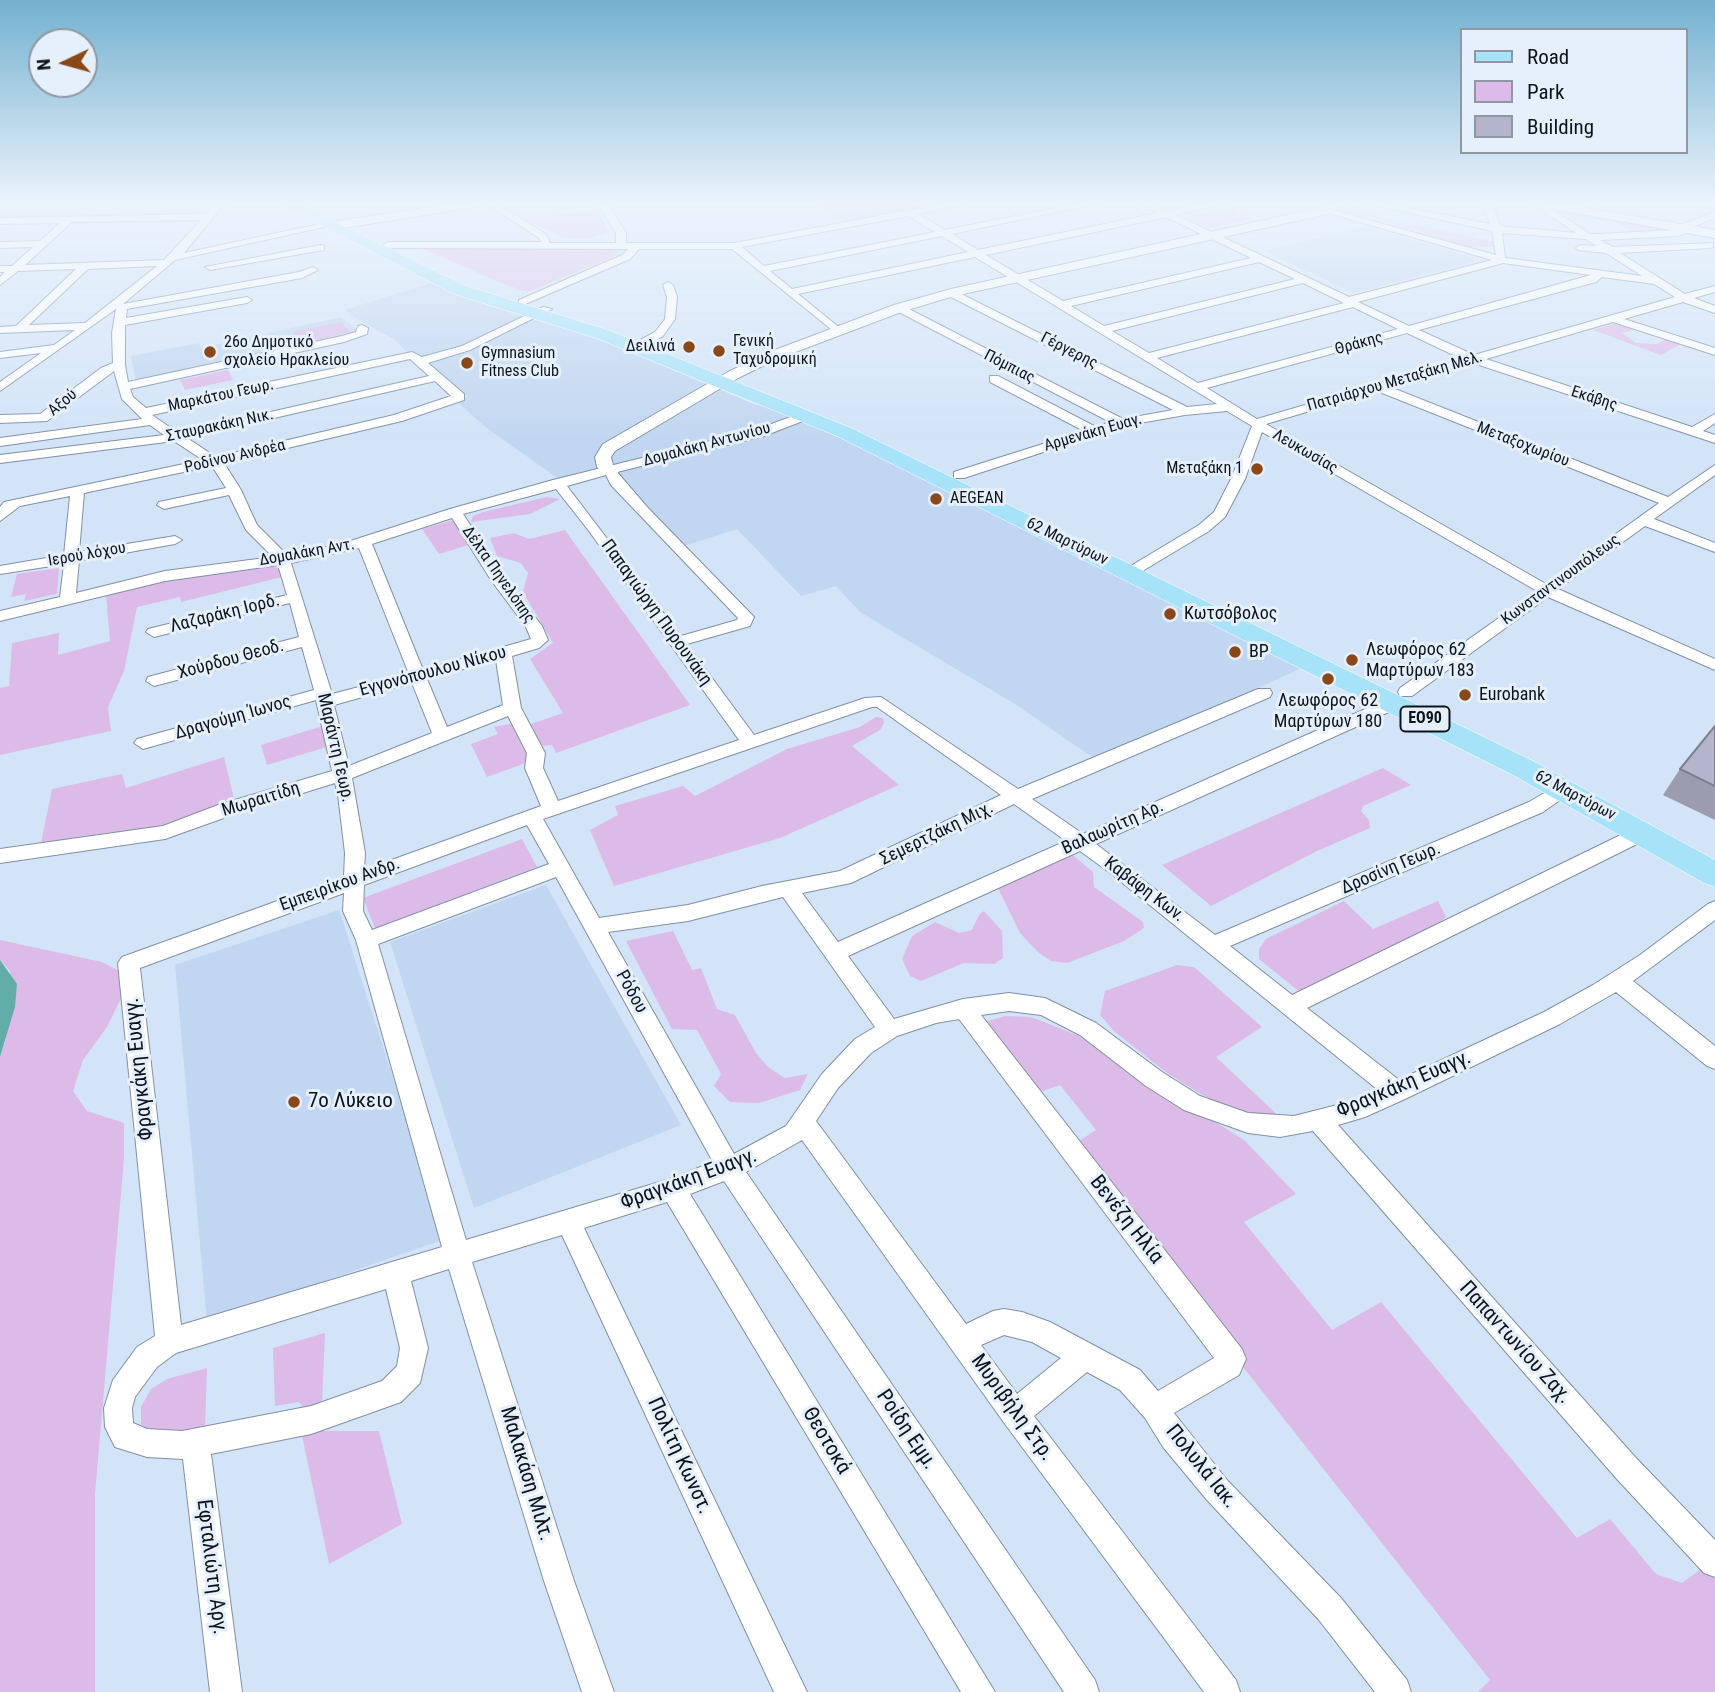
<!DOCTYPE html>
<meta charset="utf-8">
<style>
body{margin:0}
#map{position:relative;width:1715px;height:1692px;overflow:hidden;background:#d3e4f8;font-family:"Roboto Condensed",sans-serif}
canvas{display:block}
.legend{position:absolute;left:1460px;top:28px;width:228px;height:126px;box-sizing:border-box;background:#e6f0fd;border:2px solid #8f98a2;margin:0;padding:9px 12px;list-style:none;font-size:21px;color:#0d131a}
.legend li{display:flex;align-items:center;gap:14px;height:35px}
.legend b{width:35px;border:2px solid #8f98a2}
.north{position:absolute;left:28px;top:28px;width:70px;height:70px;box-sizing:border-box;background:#e6f0fd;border:2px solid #8f98a2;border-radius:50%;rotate:265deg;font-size:19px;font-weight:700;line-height:28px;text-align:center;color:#0d131a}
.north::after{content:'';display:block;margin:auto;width:24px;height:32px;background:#8a4718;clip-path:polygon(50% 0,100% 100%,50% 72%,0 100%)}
</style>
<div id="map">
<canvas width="1715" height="1692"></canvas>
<ul class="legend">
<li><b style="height:9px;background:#a7e3f8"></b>Road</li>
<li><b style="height:19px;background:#dcbbe8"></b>Park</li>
<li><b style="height:19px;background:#b4b5cc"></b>Building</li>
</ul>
<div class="north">N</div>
</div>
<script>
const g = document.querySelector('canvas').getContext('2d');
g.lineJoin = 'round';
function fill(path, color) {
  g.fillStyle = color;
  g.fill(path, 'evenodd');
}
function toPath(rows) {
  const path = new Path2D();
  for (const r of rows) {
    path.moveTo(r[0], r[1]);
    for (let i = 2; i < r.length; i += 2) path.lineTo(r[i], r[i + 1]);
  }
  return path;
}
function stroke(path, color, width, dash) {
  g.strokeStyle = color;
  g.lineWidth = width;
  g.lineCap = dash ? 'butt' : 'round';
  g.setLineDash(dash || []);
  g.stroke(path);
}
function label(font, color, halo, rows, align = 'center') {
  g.font = font + ' "Roboto Condensed",sans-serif';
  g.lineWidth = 6;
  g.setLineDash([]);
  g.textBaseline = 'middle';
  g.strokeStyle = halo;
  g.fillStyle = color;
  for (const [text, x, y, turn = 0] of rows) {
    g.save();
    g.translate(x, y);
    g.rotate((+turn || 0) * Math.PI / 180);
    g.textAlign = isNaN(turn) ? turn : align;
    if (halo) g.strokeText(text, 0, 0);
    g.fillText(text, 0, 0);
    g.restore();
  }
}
fill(toPath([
 [0,203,207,203,199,212,192,214,0,219],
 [1366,226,1474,258,1474,262,1353,293,1264,251],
 [430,283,492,307,599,338,753,404,786,411,1306,666,1098,761,1015,704,860,612,836,586,801,596,737,529,684,546,607,465,559,479,488,429,457,402,468,397,416,354,408,353,395,340,350,315,345,310],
 [341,317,358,331,352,335,136,381,131,356,199,343,201,348],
 [546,885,681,1125,474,1208,390,942],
 [339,910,445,1239,207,1322,175,965]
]), '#c1d6f0');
fill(toPath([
 [814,203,941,203,844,222],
 [1228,207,1253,219,1209,228,1185,217],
 [1343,209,1495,242,1496,247,1469,247],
 [599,211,609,232,589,239,564,238,522,218],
 [1561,212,1578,213,1678,230,1632,232,1610,219,1572,221],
 [423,249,610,249,619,251,613,257,528,292,506,285],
 [341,322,350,332,302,344,293,332],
 [1618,323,1636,329,1622,333,1636,343,1657,344,1667,338,1681,344,1661,355,1593,330],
 [228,370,233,380,185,390,180,380],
 [547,497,560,499,530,514,471,522,473,516,483,512],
 [454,520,472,544,439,554,422,529],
 [565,530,690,705,556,753,552,745,541,746,525,726,563,713,530,659,553,643,523,592,528,573,521,563,497,556,490,538,514,533,529,539],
 [267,565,282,569,282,577,181,602,180,597,137,607,124,671,108,707,111,731,0,755,0,688,9,686,12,643,59,633,58,655,110,641,106,594,210,572],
 [59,568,57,594,24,601,26,594,11,597,17,574],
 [876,717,883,718,884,723,880,730,852,746,899,785,780,838,614,886,590,830,618,815,615,806,683,786,695,796,787,749,860,727],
 [510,724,516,726,531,757,523,764,487,777,471,744,498,734,494,727],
 [323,726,330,746,267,765,261,745],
 [224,757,235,803,137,833,116,832,41,843,52,789,122,774,126,788],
 [1383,768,1411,785,1363,806,1361,811,1369,820,1370,828,1317,851,1211,906,1162,865],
 [522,839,537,867,375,928,363,898],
 [1069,852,1093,872,1094,887,1143,922,1144,928,1124,941,1067,963,1051,961,1039,953,1020,933,996,884],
 [1344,901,1373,929,1438,901,1446,917,1429,932,1301,993,1259,959,1259,949,1266,939],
 [984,911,1002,931,1003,958,994,964,964,963,921,981,910,976,902,959,912,936,935,922,959,933,972,930,979,915],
 [673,931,692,970,701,968,717,1009,735,1015,756,1053,768,1067,785,1078,808,1074,800,1090,759,1103,730,1102,714,1086,721,1074,697,1030,672,1029,626,941],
 [0,940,102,962,123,973,123,994,107,1027,83,1060,73,1091,87,1111,124,1123,124,1158,95,1494,95,1692,0,1692,0,1057,6,1039,10,971,0,960],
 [1177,965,1194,967,1262,1027,1216,1057,1285,1122,1230,1107,1206,1097,1167,1073,1114,1031,1100,1015,1105,991],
 [1005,1016,1031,1017,1077,1035,1244,1140,1296,1194,1244,1222,1332,1330,1381,1302,1577,1538,1610,1519,1656,1574,1682,1583,1704,1567,1715,1579,1715,1692,1478,1692,1490,1680,1243,1367,1176,1277,1071,1146,1096,1130,1060,1085,1037,1093,982,1023],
 [325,1333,322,1406,304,1409,299,1402,275,1406,273,1348],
 [207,1368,205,1428,202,1436,151,1433,141,1424,141,1407,151,1389,167,1379],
 [301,1431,379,1431,402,1524,329,1564]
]), '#dcbbe8');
fill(toPath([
 [0,960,17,984,15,1007,0,1057]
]), '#63ada9');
const minor = toPath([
 [215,203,225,203,184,253,328,222,333,225,175,260,123,304,299,272,313,267,318,270,302,278,127,309,126,318,247,297,252,300,247,303,125,325,125,365,128,382,342,336,356,332,358,326,362,325,368,328,367,334,344,342,130,389,133,397,146,408,412,352,422,357,462,346,543,307,552,309,470,350,428,363,464,394,464,400,402,421,224,463,241,490,257,525,287,555,341,544,450,509,553,480,755,430,804,412,808,413,808,419,764,436,617,472,648,508,754,617,750,626,687,644,754,735,865,698,881,697,1018,789,1258,689,1270,689,1272,693,1270,697,1032,799,1083,834,1388,699,1400,699,1403,703,1400,707,1096,844,1215,935,1529,802,1558,785,1570,785,1573,789,1570,793,1543,812,1230,946,1292,995,1635,828,1649,828,1652,833,1649,838,1307,1008,1399,1080,1544,1012,1593,985,1640,955,1708,904,1715,901,1715,920,1633,981,1715,1046,1715,1069,1707,1066,1616,992,1560,1024,1405,1099,1365,1117,1338,1125,1636,1458,1715,1540,1715,1577,1704,1573,1616,1478,1313,1131,1280,1137,1248,1133,1184,1110,1146,1086,1080,1035,1041,1015,1009,1011,981,1015,1242,1349,1246,1359,1239,1375,1174,1413,1227,1480,1341,1598,1407,1680,1411,1692,1375,1692,1319,1620,1207,1500,1163,1447,1145,1418,1120,1390,1087,1372,1034,1416,1236,1680,1240,1692,1204,1692,1005,1424,802,1140,746,1172,1095,1680,1099,1692,1064,1692,724,1181,690,1194,995,1692,961,1692,667,1202,584,1228,807,1692,774,1692,562,1235,472,1262,574,1581,614,1692,582,1692,544,1581,449,1269,411,1281,428,1348,420,1383,401,1402,311,1434,211,1454,242,1692,210,1692,183,1459,147,1457,115,1447,105,1427,104,1408,113,1380,137,1347,155,1336,118,963,122,957,344,877,345,853,338,795,335,783,232,815,165,839,0,863,0,849,163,826,218,805,332,771,316,700,143,749,134,743,137,739,314,690,302,647,154,686,146,681,148,677,299,637,290,603,154,637,146,632,148,629,287,595,278,565,165,581,0,621,0,611,60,597,64,564,0,574,0,566,64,555,70,496,20,506,0,521,0,507,4,502,203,460,174,441,0,463,0,455,164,435,150,425,0,446,0,438,142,419,122,399,114,371,47,421,0,423,0,415,40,414,101,368,113,363,112,333,116,309,0,391,0,382,41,353,0,358,0,352,54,345,75,330,0,333,0,327,16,326,76,269,18,271,0,285,0,277,5,272,0,272,0,266,12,266,33,247,0,248,0,242,40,241,60,223,0,224,0,218,206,214,215,203],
 [201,220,164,260,25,265,72,222,201,220],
 [157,266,85,323,29,325,88,269,157,266],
 [410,359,429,376,178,433,152,415,410,359],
 [435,381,451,396,394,415,216,457,187,438,435,381],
 [212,466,226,488,159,502,157,505,164,509,229,495,246,530,273,557,165,571,76,593,79,561,175,544,182,540,175,536,79,552,84,493,212,466],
 [606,475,611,485,738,618,737,620,681,636,567,486,606,475],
 [556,489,589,531,739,740,558,801,543,768,545,753,521,708,512,656,539,648,548,640,542,626,505,578,463,514,556,489],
 [452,518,491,580,526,627,531,639,423,670,372,544,452,518],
 [359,548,409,674,332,694,291,563,359,548],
 [496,660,503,705,447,727,427,679,496,660],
 [412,683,432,733,349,766,334,705,412,683],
 [872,707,877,707,1001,795,840,871,762,886,688,905,599,918,543,819,872,707],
 [508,716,527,753,525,768,541,806,364,870,365,853,352,778,508,716],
 [1014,804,1066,841,838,942,802,893,851,883,1014,804],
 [527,825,549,864,372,930,363,911,364,885,527,825],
 [1080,851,1109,872,1378,1090,1353,1101,1294,1116,1248,1113,1200,1096,1162,1072,1096,1023,1045,998,1009,993,963,999,894,1019,848,956,1080,851],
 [556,877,713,1162,673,1178,466,1240,378,944,556,877],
 [344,893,343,911,356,940,442,1247,181,1325,140,968,344,893],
 [783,897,875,1027,855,1039,822,1074,786,1126,734,1154,608,932,688,921,783,897],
 [959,1019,1214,1358,1158,1391,1140,1370,1050,1322,1022,1312,1004,1309,993,1311,966,1324,816,1121,838,1088,871,1053,897,1036,936,1023,959,1019],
 [386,1289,400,1348,397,1366,382,1381,311,1406,182,1431,147,1429,133,1423,132,1408,135,1397,157,1367,176,1353,386,1289],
 [1004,1335,1032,1342,1061,1358,1017,1394,981,1345,1004,1335],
 [485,203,496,203,546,234,550,243,616,243,616,233,598,203,608,203,626,233,626,243,734,243,947,203,967,203,918,214,945,230,1081,203,1100,203,952,234,978,250,1158,213,1139,203,1151,203,1168,211,1207,203,1225,203,1176,215,1349,297,1492,260,1325,212,1325,208,1496,255,1492,231,1364,203,1383,203,1490,224,1482,203,1492,203,1500,226,1576,233,1531,203,1542,203,1590,234,1597,234,1677,230,1678,226,1715,212,1715,218,1690,228,1689,231,1679,236,1600,240,1613,247,1713,243,1713,247,1710,248,1620,253,1685,294,1715,286,1715,292,1694,298,1715,306,1715,313,1683,302,1624,319,1715,348,1715,355,1613,322,1486,359,1692,427,1715,414,1715,423,1703,431,1715,435,1715,443,1473,363,1390,387,1668,497,1715,465,1715,475,1654,519,1715,543,1715,552,1645,526,1558,589,1715,659,1715,670,1548,597,1412,696,1400,696,1398,692,1400,688,1537,591,1262,432,1245,479,1225,517,1209,531,1134,576,1124,576,1122,573,1124,570,1199,525,1214,512,1231,479,1252,426,1227,411,1185,415,1123,426,964,478,954,478,954,472,1084,431,990,382,990,376,998,376,1096,427,1110,422,895,310,895,306,903,306,1123,419,1173,410,947,295,947,291,955,291,1187,407,1217,404,975,257,798,294,841,329,843,331,837,334,732,249,639,249,630,259,523,305,519,304,519,300,622,255,628,249,388,248,383,245,388,242,541,242,539,238,485,203],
 [908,216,935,232,764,266,742,247,908,216],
 [1166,217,1251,258,1063,301,986,255,1166,217],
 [1502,233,1586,239,1596,246,1581,245,1576,248,1578,250,1606,253,1642,276,1505,258,1502,233],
 [942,236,968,252,792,289,770,271,942,236],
 [1259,262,1295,279,1104,326,1071,306,1259,262],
 [1503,263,1591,275,1409,326,1358,302,1503,263],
 [1602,277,1654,284,1675,297,1474,355,1419,330,1596,282,1602,277],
 [1303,283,1344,303,1149,353,1112,331,1303,283],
 [1353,307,1398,329,1198,383,1157,358,1353,307],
 [1407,333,1462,359,1257,419,1207,388,1407,333],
 [1377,391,1659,503,1546,584,1266,424,1377,391],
 [1583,203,1599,203,1570,212,1565,209,1583,203],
 [321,245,324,246,324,250,210,270,205,267,321,245],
 [668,282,673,285,677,297,675,319,663,336,650,343,642,343,642,339,655,332,665,319,667,297,663,285,668,282]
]);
const tertiary = toPath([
 [457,203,486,203,480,206,331,230,325,226,331,222,457,203],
 [1333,203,1349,203,1328,214,954,296,904,311,777,359,738,378,615,451,611,457,613,465,619,471,616,475,604,475,597,467,595,457,603,444,728,372,767,353,894,305,951,289,1324,207,1333,203],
 [1530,203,1557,203,1715,230,1715,238,1536,206,1530,203]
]);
const primary = toPath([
 [278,203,297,203,466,286,608,330,851,428,1533,761,1715,860,1715,887,1704,883,1513,775,837,436,596,338,454,294,278,203]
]);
stroke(minor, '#8190a3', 2);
stroke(tertiary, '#8190a3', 2);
stroke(primary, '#fff', 1);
fill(minor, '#fff');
fill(tertiary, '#fff');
fill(primary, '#a7e3f8');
fill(toPath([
 [1715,726,1715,820,1663,795,1680,769]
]), '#9b9caf');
const building = toPath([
 [1715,726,1715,786,1680,769,1715,726]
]);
fill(building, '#b4b5cc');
stroke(building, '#7e7f8f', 2);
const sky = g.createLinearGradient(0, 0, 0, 440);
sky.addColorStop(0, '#73b1cf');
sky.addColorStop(0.46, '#ebf3fc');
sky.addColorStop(1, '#ebf3fc00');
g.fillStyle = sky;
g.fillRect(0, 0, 1715, 440);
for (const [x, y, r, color] of [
 [689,347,7,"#8a4718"],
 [719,351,7,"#8a4718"],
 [210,352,7,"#8a4718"],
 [467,363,7,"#8a4718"],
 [1257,469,7,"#8a4718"],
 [936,499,7,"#8a4718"],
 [1170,614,7,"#8a4718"],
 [1235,652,7,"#8a4718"],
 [1352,660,7,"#8a4718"],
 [1328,679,7,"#8a4718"],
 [1465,695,7,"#8a4718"],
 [294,1102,7,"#8a4718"]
]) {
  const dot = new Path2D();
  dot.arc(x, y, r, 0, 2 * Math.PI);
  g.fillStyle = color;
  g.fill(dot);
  stroke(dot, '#e6f0fd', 2.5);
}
label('16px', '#0d131a', '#e6f0fd', [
 ["Γενική",733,342],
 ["Ταχυδρομική",733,360],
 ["26ο Δημοτικό",224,343],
 ["σχολείο Ηρακλείου",224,361],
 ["Δειλινά",675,347,"right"],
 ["Gymnasium",481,354],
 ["Fitness Club",481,372],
 ["Μεταξάκη 1",1243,469,"right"],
 ["AEGEAN",950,499]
], 'left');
label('16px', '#0d131a', '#e6f0fd', [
 ["Θράκης",1359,344,-15],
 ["Γέργερης",1069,351,27],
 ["Πόμπιας",1009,367,27],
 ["Πατριάρχου Μεταξάκη Μελ.",1395,382,-16],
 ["Μαρκάτου Γεωρ.",221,396,-12],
 ["Εκάβης",1594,399,18],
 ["Αξού",63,403,-40],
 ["Σταυρακάκη Νικ.",220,426,-12],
 ["Αρμενάκη Ευαγ.",1093,433,-16],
 ["Δομαλάκη Αντωνίου",707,445,-15],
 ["Μεταξοχωρίου",1523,445,21],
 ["Λευκωσίας",1305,452,30],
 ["Ροδίνου Ανδρέα",235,457,-13],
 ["62 Μαρτύρων",1067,542,26],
 ["Δομαλάκη Αντ.",307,553,-10],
 ["Ιερού λόχου",87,555,-10],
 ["Δέλτα Πηνελόπης",498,575,55],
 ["Κωνσταντινουπόλεως",1561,580,-36],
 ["62 Μαρτύρων",1575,796,28]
]);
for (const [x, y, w] of [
 [1425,719,49]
]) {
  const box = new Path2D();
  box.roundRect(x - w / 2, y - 12.5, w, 25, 5);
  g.fillStyle = '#e6f0fd';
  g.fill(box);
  stroke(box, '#0d131a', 2);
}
label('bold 16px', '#0d131a', null, [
 ["ΕΟ90",1425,719]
]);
label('18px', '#0d131a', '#e6f0fd', [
 ["Παπαγιώργη Πυρουνάκη",656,613,54],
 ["Λαζαράκη Ιορδ.",225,614,-14],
 ["Χούρδου Θεοδ.",231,660,-15],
 ["Εγγονόπουλου Νίκου",433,672,-15],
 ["Δραγούμη Ίωνος",233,718,-16],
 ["Μαράντη Γεωρ.",335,748,77],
 ["Μωραιτίδη",261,800,-17],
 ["Βαλαωρίτη Αρ.",1113,828,-24],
 ["Σεμερτζάκη Μιχ.",937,834,-26],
 ["Δροσίνη Γεωρ.",1391,869,-23],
 ["Εμπειρίκου Ανδρ.",340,885,-20],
 ["Καβάφη Κων.",1144,890,37],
 ["Ρόδου",631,992,61]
]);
label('18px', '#0d131a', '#e6f0fd', [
 ["Κωτσόβολος",1184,614],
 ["Λεωφόρος 62",1366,650],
 ["Μαρτύρων 183",1366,671],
 ["BP",1249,652],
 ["Eurobank",1479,695],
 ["Λεωφόρος 62",1328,701,"center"],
 ["Μαρτύρων 180",1328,722,"center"]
], 'left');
label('21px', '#0d131a', '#e6f0fd', [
 ["Φραγκάκη Ευαγγ.",140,1069,-96],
 ["Φραγκάκη Ευαγγ.",1404,1085,-23],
 ["Φραγκάκη Ευαγγ.",689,1180,-20],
 ["Βενέζη Ηλία",1126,1220,52],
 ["Παπαντωνίου Ζαχ.",1515,1343,48],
 ["Μυριβήλη Στρ.",1012,1408,54],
 ["Ροίδη Εμμ.",906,1430,56],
 ["Θεοτοκά",826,1441,59],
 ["Πολίτη Κωνστ.",679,1456,65],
 ["Πολυλά Ιακ.",1201,1467,51],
 ["Μαλακάση Μιλτ.",526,1474,73],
 ["Εφταλιώτη Αργ.",211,1567,83]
]);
label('21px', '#0d131a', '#e6f0fd', [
 ["7o Λύκειο",308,1102]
], 'left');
</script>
